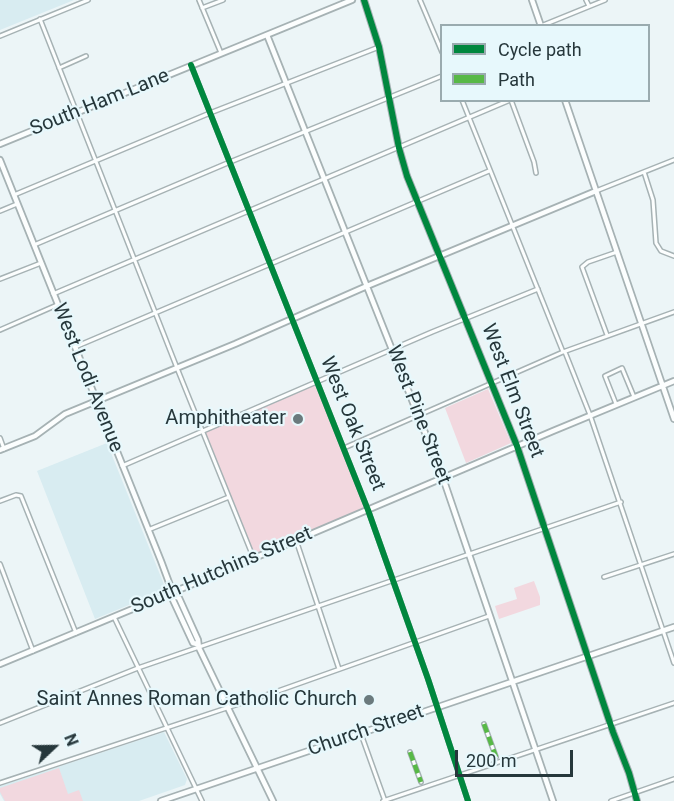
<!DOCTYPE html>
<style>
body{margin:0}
#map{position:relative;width:674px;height:801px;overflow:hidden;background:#ecf5f7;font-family:Roboto,sans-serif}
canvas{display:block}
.legend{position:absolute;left:440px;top:24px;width:210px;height:78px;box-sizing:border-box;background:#e7f8fc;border:2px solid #9aabaf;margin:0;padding:8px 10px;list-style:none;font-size:18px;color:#26373b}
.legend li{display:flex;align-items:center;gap:12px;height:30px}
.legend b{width:30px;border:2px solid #9aabaf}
.north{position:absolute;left:24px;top:717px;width:60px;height:60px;-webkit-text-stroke:4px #e7f8fc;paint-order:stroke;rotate:68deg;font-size:16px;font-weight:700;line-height:24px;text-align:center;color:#26373b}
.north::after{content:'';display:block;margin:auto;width:21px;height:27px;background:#26373b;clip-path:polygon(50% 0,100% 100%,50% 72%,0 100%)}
.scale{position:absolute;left:455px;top:750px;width:118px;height:27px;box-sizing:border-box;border:3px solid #26373b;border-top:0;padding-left:8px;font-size:18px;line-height:21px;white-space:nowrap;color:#26373b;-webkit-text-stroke:4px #e7f8fc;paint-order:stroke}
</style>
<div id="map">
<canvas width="674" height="801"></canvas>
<ul class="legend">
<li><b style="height:8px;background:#00873e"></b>Cycle path</li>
<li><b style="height:8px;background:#58b947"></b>Path</li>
</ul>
<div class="north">N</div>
<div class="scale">200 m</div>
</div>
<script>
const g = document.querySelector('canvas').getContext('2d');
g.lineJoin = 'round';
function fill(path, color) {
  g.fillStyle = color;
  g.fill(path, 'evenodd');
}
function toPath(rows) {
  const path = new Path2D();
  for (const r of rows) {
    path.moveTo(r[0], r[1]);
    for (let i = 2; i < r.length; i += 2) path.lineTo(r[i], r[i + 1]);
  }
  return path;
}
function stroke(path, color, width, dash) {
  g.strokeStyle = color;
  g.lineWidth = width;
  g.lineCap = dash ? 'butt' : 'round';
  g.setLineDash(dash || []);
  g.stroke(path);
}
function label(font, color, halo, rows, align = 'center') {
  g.font = font + ' Roboto,sans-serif';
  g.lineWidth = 4.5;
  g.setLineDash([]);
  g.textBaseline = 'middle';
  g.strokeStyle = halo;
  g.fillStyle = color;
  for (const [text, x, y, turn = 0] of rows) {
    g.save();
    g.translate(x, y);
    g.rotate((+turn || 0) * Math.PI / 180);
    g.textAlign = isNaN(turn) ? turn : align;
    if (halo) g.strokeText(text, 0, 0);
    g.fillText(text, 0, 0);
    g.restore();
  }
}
fill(toPath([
 [0,0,74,0,0,30],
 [107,443,165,587,158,593,95,619,37,471],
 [164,732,187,779,185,785,139,801,4,801,0,794,0,786]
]), '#d8ecf1');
fill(toPath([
 [317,383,368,510,254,559,203,432],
 [488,389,511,443,466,463,445,408],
 [534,581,540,597,540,605,499,619,495,606,517,599,514,588],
 [59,768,68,794,79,790,83,801,5,801,0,792,0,788]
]), '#f2d8df');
const street = toPath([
 [199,0,221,53],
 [420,0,442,52],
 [586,0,589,6],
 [202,8,223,0],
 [40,19,177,368,254,559],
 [541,26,605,0],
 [0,36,88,0],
 [191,65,368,510,428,679,468,801],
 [59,68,86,56],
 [462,100,563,352],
 [511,100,534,162,536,173],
 [644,172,653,200,656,243,661,251,674,256],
 [596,191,674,160],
 [14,195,210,113,379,47],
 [0,211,17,204],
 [34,245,230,162,442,76],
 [0,279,41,263],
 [53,294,510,100],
 [0,330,57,305],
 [607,335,582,267,588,262,617,252],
 [75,347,489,171],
 [565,352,590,415,674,663],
 [616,404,605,376,622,368,634,397],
 [0,438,4,449],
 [344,448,563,352,674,312],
 [122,466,432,332,538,289],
 [0,501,16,495,21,496,76,633],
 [148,530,229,497],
 [296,540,339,669],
 [0,564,33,651],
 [604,577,674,554],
 [114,617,202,801],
 [0,723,138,668,621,502],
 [484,724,496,757],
 [361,734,385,801],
 [410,752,421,782],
 [0,783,278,691,489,616],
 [383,801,674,703],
 [611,801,674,779]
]);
const secondary = toPath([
 [364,0,379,47,399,148,407,176,517,446,613,732,629,773,637,801],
 [532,0,541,26],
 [267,35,443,478,553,801],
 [565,100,674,419],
 [0,144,352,0],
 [0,160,161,561,174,596,173,600,193,643,197,644],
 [0,450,35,436,65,414,235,344,367,286,596,191],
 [174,596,179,598,198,640,199,648,273,801],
 [0,664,212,576,553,431,674,381],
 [161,801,674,627]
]);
stroke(street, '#a6b2b4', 6);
stroke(secondary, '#a6b2b4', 8);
stroke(street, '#fcfefe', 3);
stroke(secondary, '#fcfefe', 4.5);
stroke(toPath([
 [484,724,496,757],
 [410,752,421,782]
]), '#58b947', 4.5, [9, 4.5]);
stroke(toPath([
 [364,0,379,47,399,148,407,176,517,446,613,732,629,773,637,801],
 [191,65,368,510,428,679,468,801]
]), '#00873e', 6);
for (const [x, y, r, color] of [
 [298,419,6,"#6b7a7d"],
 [369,700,6,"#6b7a7d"]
]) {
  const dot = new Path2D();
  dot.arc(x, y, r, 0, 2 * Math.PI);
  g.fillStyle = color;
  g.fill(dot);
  stroke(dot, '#e7f8fc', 2);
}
label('20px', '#26373b', '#e7f8fc', [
 ["South Ham Lane",100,103,-22],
 ["West Lodi Avenue",87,378,68],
 ["West Elm Street",512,391,69],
 ["West Pine Street",418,415,69],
 ["West Oak Street",352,424,68],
 ["South Hutchins Street",222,571,-23],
 ["Church Street",366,731,-19]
]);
label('20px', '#26373b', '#e7f8fc', [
 ["Amphitheater",286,419],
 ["Saint Annes Roman Catholic Church",357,700]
], 'right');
</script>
